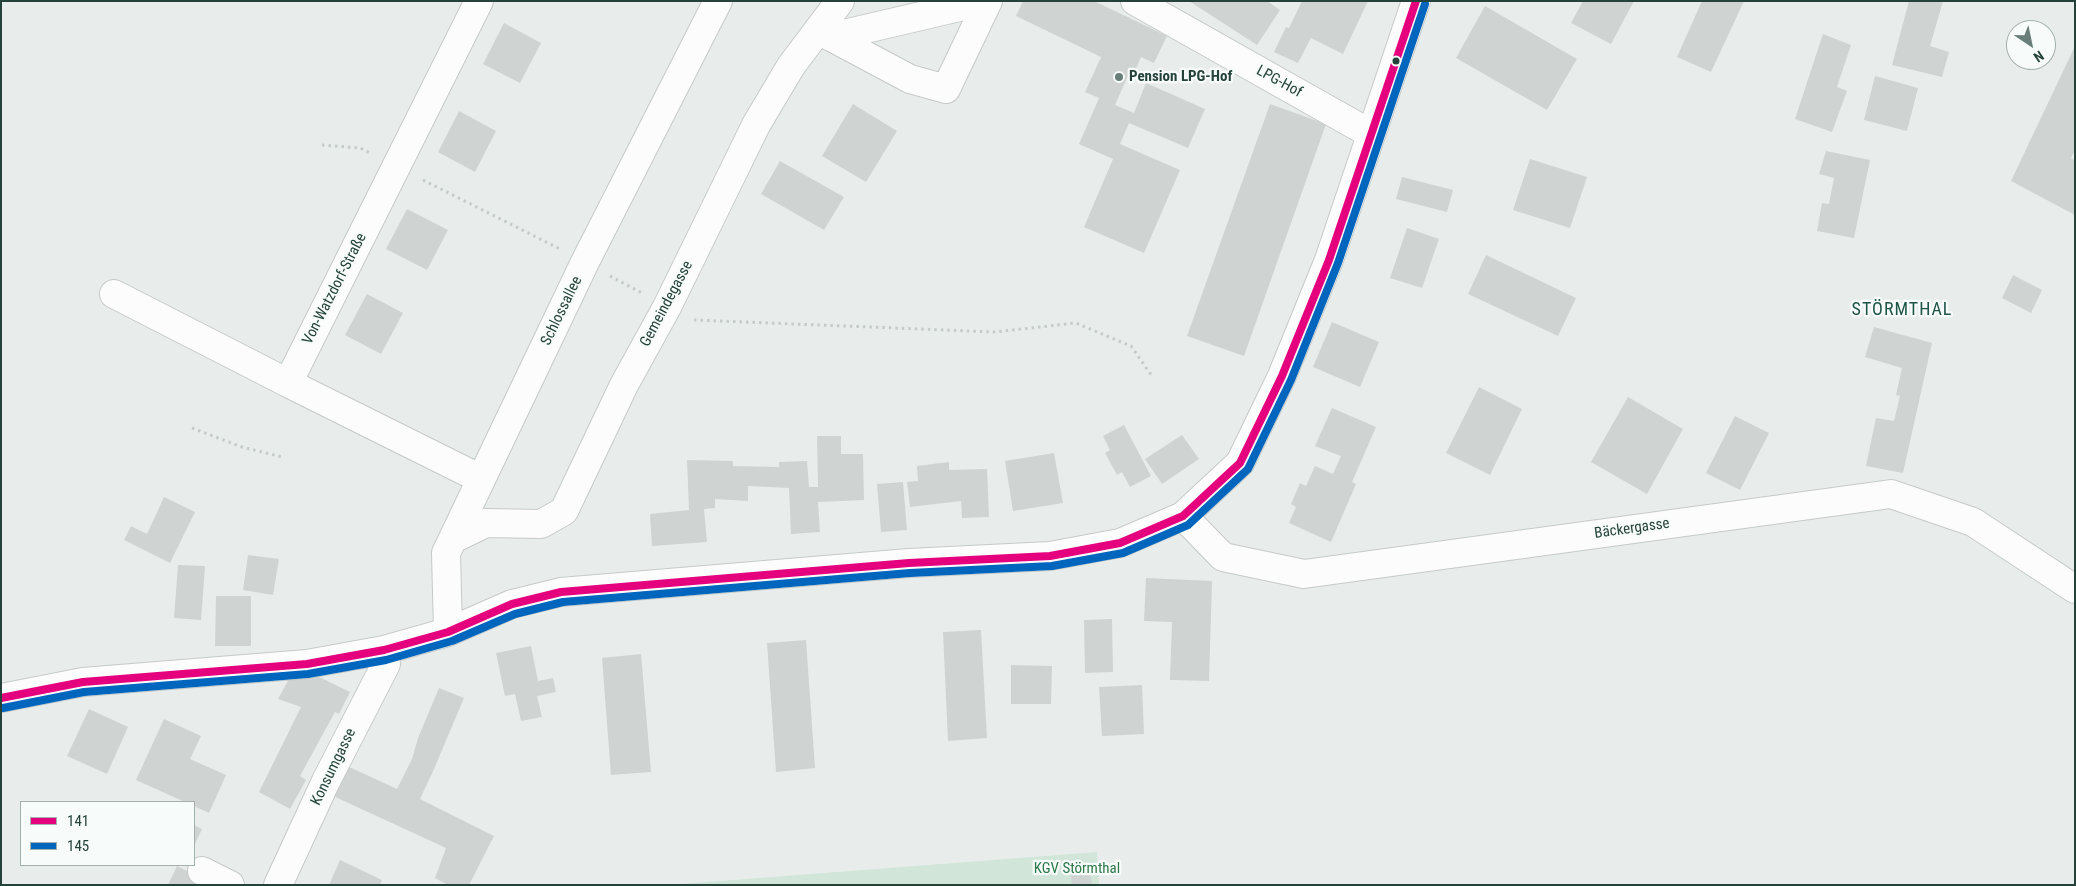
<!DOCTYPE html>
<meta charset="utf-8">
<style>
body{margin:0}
#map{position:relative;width:2076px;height:886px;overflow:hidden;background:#e8edeb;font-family:"Roboto Condensed",sans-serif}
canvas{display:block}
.frame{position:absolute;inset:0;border:2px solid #24423a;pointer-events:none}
.legend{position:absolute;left:20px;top:801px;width:175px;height:65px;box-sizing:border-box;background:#f7fbf9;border:1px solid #a3b1ad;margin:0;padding:6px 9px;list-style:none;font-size:15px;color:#24423a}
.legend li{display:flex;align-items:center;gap:10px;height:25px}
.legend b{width:25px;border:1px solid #a3b1ad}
.north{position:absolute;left:2006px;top:20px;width:50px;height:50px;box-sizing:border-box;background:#f7fbf9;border:1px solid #a3b1ad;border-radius:50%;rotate:146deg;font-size:14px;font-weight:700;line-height:20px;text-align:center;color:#24423a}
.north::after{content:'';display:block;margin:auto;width:18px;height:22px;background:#697e78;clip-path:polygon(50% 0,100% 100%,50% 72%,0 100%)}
</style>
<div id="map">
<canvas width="2076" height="886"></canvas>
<div class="frame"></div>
<ul class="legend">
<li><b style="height:6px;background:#e5007d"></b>141</li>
<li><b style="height:6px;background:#0065bd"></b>145</li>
</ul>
<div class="north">N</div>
</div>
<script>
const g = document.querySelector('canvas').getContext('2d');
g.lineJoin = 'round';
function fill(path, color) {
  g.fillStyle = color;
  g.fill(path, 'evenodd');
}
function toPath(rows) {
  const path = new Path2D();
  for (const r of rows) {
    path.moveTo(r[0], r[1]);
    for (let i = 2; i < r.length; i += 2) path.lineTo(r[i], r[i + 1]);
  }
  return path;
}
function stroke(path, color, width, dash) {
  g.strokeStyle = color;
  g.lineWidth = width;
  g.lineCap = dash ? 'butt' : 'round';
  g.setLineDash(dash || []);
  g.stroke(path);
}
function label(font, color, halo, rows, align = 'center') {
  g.font = font + ' "Roboto Condensed",sans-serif';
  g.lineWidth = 4.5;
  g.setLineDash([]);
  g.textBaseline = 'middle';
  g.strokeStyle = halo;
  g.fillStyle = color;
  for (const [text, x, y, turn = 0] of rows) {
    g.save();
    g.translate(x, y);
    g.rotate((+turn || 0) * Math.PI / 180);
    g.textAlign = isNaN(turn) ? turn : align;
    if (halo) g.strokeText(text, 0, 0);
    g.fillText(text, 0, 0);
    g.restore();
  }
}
fill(toPath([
 [1097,852,1099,885,681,885,681,884]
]), '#d1e6d8');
fill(toPath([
 [1023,1,1094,1,1167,36,1154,63,1141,57,1134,73,1130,71,1115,105,1134,113,1146,83,1205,109,1188,148,1129,123,1120,144,1180,170,1144,253,1084,227,1113,159,1079,144,1099,98,1085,92,1101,57,1016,16],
 [1189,1,1267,1,1280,10,1257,45],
 [1302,1,1368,1,1343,54,1311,38,1298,63,1274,52,1286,27,1289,28],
 [1583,1,1634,1,1611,44,1571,23],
 [1702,1,1744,1,1711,72,1677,57],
 [1909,1,1943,1,1930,46,1949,52,1942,77,1892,65],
 [1485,6,1577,59,1547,110,1456,58],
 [504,23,541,43,520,83,483,64],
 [1823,34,1851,45,1837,87,1847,91,1832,132,1795,119],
 [2075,46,2075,151,2071,158,2075,160,2075,215,2011,181],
 [1875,76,1918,88,1907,131,1864,120],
 [853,104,897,131,866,182,822,156],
 [1270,104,1326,124,1244,356,1187,336],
 [459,111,496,131,475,172,438,152],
 [1826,151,1870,160,1854,238,1817,231,1822,203,1829,204,1834,178,1819,174],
 [1530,159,1587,177,1570,228,1513,210],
 [780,161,844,197,824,230,761,194],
 [1402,177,1453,190,1447,212,1396,199],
 [407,209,448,230,427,270,386,249],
 [1407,228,1439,239,1422,288,1390,278],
 [1486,255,1576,298,1558,336,1468,294],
 [2013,275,2042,290,2031,313,2002,298],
 [367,294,403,313,381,354,345,335],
 [1332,322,1379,342,1360,387,1313,367],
 [1874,327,1932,343,1903,473,1866,466,1876,418,1894,421,1900,396,1896,395,1902,368,1865,357],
 [1479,387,1522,409,1490,475,1446,453],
 [1628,397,1683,429,1647,494,1591,462],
 [1332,408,1376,427,1352,482,1356,484,1331,542,1289,523,1296,507,1291,504,1300,483,1306,486,1315,466,1333,474,1341,456,1315,446],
 [1735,416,1769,433,1740,490,1706,473],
 [1124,425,1151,476,1130,487,1122,472,1117,475,1105,453,1110,450,1103,436],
 [1182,435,1199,459,1162,484,1145,459],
 [817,436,841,436,841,454,863,454,864,500,818,502,820,532,791,534,789,488,748,486,748,501,715,499,715,508,704,509,707,542,652,546,650,514,689,510,687,460,733,461,733,466,779,467,779,462,807,461,809,487,818,487],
 [1054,453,1063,503,1013,511,1005,461],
 [949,462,949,470,987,469,989,517,962,518,961,501,910,507,907,482,918,481,917,466],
 [903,482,907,530,881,532,877,484],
 [164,497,195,512,170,563,124,540,131,526,147,534],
 [248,555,279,559,273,595,243,590],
 [178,565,205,566,201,620,174,618],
 [1146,578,1212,581,1209,681,1170,680,1172,622,1144,621],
 [216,596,251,596,251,646,215,646],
 [1112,619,1113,672,1085,673,1084,620],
 [981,630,987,738,948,741,943,632],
 [806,640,815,768,776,772,767,643],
 [531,646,538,681,553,678,556,692,537,696,542,717,521,721,515,694,505,696,496,653],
 [641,654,651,772,611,775,602,658],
 [1011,665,1052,666,1051,704,1011,704],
 [317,676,350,692,339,714,335,712,300,776,306,780,290,809,259,792,301,707,278,699,289,679],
 [1142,685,1144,734,1102,736,1099,687],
 [439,688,464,698,434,769,420,799,494,836,469,885,448,885,435,878,446,848,331,795,345,765,397,789,412,759,418,738],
 [89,709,128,727,107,774,67,756],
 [164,719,201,736,190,759,226,775,209,813,194,806,194,802,185,802,136,780],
 [194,825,202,829,194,846],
 [340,860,382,880,380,885,329,885],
 [177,866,215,885,168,885],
 [1089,866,1092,885,1072,885,1070,868]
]), '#cfd4d2');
const minor = toPath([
 [479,1,288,383,481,479],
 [1135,1,1371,134],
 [818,30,910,79,946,89,988,1],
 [831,37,985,1],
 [114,294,288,383],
 [1183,516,1223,557,1304,574,1891,494,1973,522,2075,589],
 [453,539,486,523,541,524,564,511,624,385,667,307,756,125,791,66,840,1],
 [448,632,446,553,585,262,718,1],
 [1,698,83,682,307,664,384,650,448,632,512,604,561,592,909,563,1050,556,1120,543,1183,516,1240,463,1282,376,1329,260,1416,1],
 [202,871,230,885],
 [278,885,326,781,386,664,384,650]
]);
stroke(minor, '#c5cac8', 30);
stroke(toPath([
 [322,145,360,148,370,153],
 [423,180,560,249],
 [610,276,642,293],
 [694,320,995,332,1076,323,1131,346,1152,376],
 [192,428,242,447,282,457]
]), '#c3ccca', 3, [2.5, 4]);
stroke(minor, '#fcfcfc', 28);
stroke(toPath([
 [1,698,83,682,307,664,384,650,448,632,512,604,561,592,909,563,1050,556,1120,543,1183,516,1240,463,1282,376,1329,260,1416,1]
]), '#e5007d', 8);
stroke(toPath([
 [3,708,84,692,308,674,386,660,452,641,515,614,563,602,910,573,1052,566,1123,553,1188,525,1248,469,1291,380,1338,263,1425,4]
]), '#0065bd', 8);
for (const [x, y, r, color] of [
 [1396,61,4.5,"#24423a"],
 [1119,77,5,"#697e78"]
]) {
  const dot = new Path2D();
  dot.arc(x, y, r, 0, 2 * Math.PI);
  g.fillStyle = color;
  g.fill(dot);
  stroke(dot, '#f7fbf9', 2);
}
label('bold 15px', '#24423a', '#f7fbf9', [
 ["Pension LPG-Hof",1129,77]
], 'left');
label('15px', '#24423a', '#f7fbf9', [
 ["LPG-Hof",1279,82,29],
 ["Von-Watzdorf-Straße",335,289,-63],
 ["Gemeindegasse",667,304,-62],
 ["Schlossallee",562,311,-64],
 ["Bäckergasse",1632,529,-8],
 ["Konsumgasse",334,767,-64]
]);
label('15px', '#2d7a4b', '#f7fbf9', [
 ["KGV Störmthal",1077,869]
]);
g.letterSpacing = '1px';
label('18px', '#1f5548', '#f7fbf9', [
 ["STÖRMTHAL",1902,310]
]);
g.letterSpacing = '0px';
</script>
